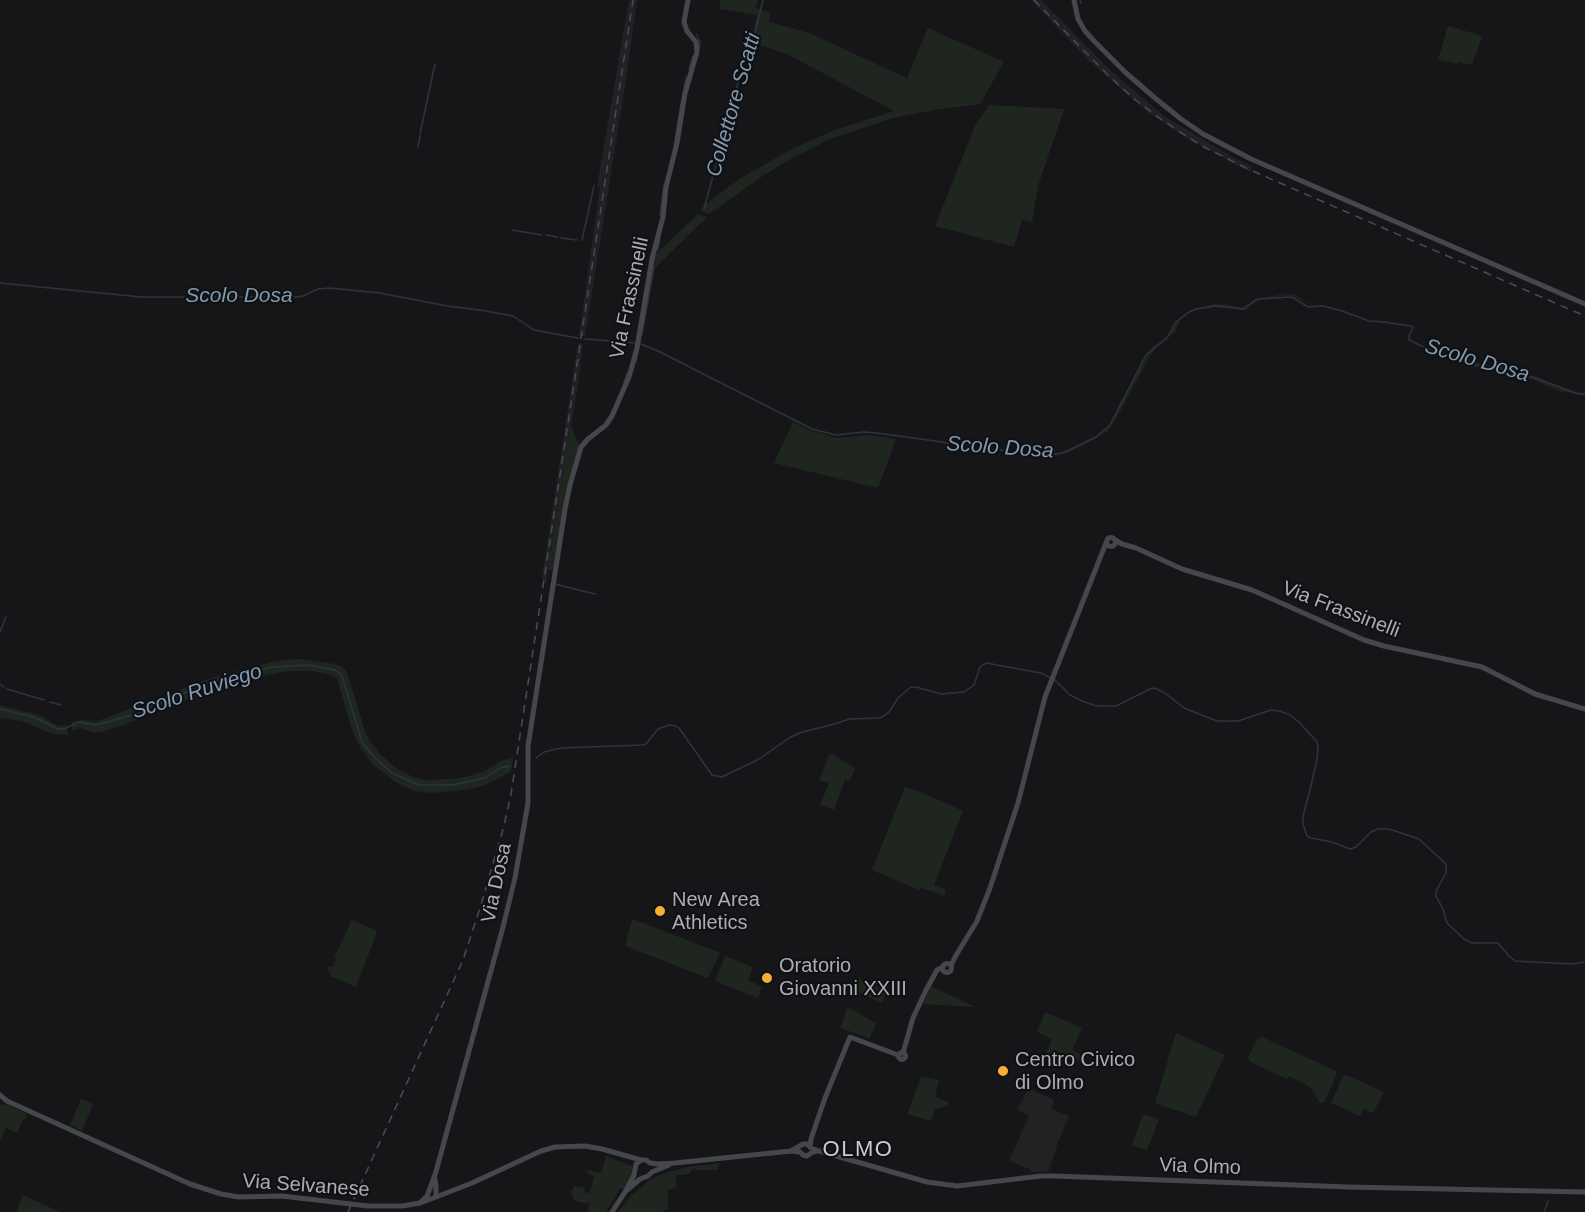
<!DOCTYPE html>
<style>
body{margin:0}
canvas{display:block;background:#161618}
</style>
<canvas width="1585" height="1212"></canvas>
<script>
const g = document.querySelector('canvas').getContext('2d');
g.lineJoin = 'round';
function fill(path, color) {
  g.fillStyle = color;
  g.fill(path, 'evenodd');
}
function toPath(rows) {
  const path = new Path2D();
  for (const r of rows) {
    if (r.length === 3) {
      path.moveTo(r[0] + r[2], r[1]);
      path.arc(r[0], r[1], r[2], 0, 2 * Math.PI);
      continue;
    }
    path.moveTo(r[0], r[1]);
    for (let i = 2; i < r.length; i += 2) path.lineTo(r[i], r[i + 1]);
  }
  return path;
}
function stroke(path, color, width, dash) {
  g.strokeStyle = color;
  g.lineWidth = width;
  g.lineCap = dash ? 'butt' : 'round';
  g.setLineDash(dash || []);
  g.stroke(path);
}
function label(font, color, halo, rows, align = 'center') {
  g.font = font + ' Arial,sans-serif';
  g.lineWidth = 4.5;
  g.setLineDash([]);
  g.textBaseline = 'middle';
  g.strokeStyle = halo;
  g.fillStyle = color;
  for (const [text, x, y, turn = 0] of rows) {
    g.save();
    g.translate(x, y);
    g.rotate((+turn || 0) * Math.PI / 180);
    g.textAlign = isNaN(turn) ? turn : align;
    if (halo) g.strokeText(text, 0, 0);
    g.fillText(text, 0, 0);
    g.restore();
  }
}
fill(toPath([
 [629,0,637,0,624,92,585,336,579,336,600,187,597,186],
 [1031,0,1041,0,1110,70,1164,116,1234,158,1252,166,1250,172,1182,135,1148,112,1089,61],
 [578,343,583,344,578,383,546,584,542,578],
 [1028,1088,1054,1100,1051,1109,1069,1116,1058,1142,1049,1170,1046,1172,1031,1172,1030,1169,1009,1161,1029,1116,1017,1110]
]), '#222225');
fill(toPath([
 [721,0,758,0,756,8,770,13,769,22,809,33,907,78,928,28,1004,62,980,104,934,110,893,118,830,139,794,157,764,175,709,214,701,211,704,204,707,203,741,178,788,151,832,131,894,111,787,54,751,42,757,15,719,9],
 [1448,26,1482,36,1472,65,1459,62,1458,64,1438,60],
 [989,105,1064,109,1038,186,1032,222,1022,220,1014,247,935,226,975,126],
 [698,214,707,217,652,271,656,254],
 [1285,294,1294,294,1307,303,1316,306,1310,305,1293,296,1287,295,1259,300,1245,310,1217,306,1205,309,1196,309,1181,319,1174,333,1158,344,1151,354,1117,417,1108,431,1080,447,1063,454,1050,457,1038,455,1038,453,1059,454,1096,437,1105,431,1110,424,1120,403,1152,347,1167,337,1181,317,1191,310,1214,304,1230,305,1242,308,1256,299],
 [1450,354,1486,365,1500,365,1535,377,1562,389,1585,393,1585,395,1560,391,1532,379,1512,376,1496,368,1486,369,1477,367],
 [793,422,807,429,836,438,870,435,896,439,878,488,774,463],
 [571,427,579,445,568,485,553,570,548,570],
 [303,659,335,664,342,667,346,671,349,679,365,731,370,741,380,754,396,768,411,776,421,779,431,780,460,778,483,772,503,760,513,758,511,772,483,786,465,790,432,793,415,791,395,782,372,764,359,745,351,727,337,678,329,674,311,671,288,671,252,678,226,686,182,701,121,726,101,732,92,732,81,728,73,731,71,722,74,721,84,720,95,722,211,678,272,662,283,660],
 [0,705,39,715,56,725,62,726,67,724,68,735,53,734,22,721,0,718],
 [830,753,855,768,851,778,849,780,845,779,834,810,820,805,829,783,819,780],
 [905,787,920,792,963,811,934,885,946,890,944,896,920,887,919,890,872,870],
 [633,919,720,953,708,978,625,946,632,920],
 [352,920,376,930,376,935,356,987,330,976,331,972,327,971,329,966,332,967,336,959,334,958],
 [725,956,753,967,748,980,762,987,758,998,715,981],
 [860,978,887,991,882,1003,854,990],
 [931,986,975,1007,923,1004],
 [848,1007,876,1023,869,1040,866,1037,840,1028],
 [1045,1012,1082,1028,1072,1050,1084,1056,1083,1060,1042,1058,1043,1054,1045,1055,1052,1039,1037,1032],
 [1176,1033,1225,1055,1196,1117,1155,1103],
 [1262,1037,1336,1071,1336,1076,1324,1103,1320,1103,1310,1087,1289,1076,1287,1079,1250,1062,1248,1057,1257,1039],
 [1346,1075,1384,1092,1373,1113,1363,1109,1360,1116,1331,1103,1343,1076],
 [921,1077,939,1080,935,1097,948,1102,947,1106,935,1109,931,1121,907,1114],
 [81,1099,93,1104,82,1131,70,1125],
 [0,1104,8,1105,28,1115,25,1119,23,1119,18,1132,14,1132,6,1128,0,1141],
 [1143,1114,1159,1119,1147,1150,1132,1146],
 [606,1156,632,1166,632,1174,623,1189,620,1188,606,1212,588,1212,589,1204,575,1201,571,1193,574,1186,585,1188,584,1192,590,1193,594,1176,587,1173,588,1170,601,1173],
 [720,1163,718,1170,699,1170,693,1169,689,1174,678,1175,676,1177,676,1188,668,1190,668,1209,661,1212,618,1212,632,1195,651,1179,660,1175,687,1167],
 [23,1195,60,1212,16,1212]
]), '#1e261f');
stroke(toPath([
 [1080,0,1081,3],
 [697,35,700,43,699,49],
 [689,69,693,56],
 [684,87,687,76],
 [420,134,435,64],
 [674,146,681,103],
 [418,147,420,136],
 [704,209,748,46,753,40,763,0],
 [660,215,664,185],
 [512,230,542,235],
 [546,235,557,237],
 [561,238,577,240],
 [582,240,594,186],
 [658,249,660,238],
 [0,283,141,297,297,297,303,296,318,289,330,288,380,293,447,306,480,310,513,316,534,330,578,338],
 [642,334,654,267],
 [585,339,637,343],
 [641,344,658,351,812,429,836,435,864,432,877,433,942,442,973,450,1001,450,1034,455,1051,455,1065,452,1096,437,1110,425,1146,355,1167,338,1176,322,1189,312,1196,309,1215,306,1243,309,1257,299,1292,297,1308,307,1323,306,1342,311,1369,321,1384,322,1411,326,1413,327,1409,336,1409,340,1430,350,1441,352,1462,362,1487,368,1499,366,1509,374,1533,377,1578,394,1585,394],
 [636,362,638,352],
 [624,383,627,373],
 [555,584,595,594],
 [0,632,6,617],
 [1055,680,1070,695,1084,702,1097,706,1116,706,1150,689,1155,688,1165,693,1184,708,1217,721,1238,721,1271,710,1280,711,1290,715,1299,722,1317,742,1318,746,1317,759,1310,790,1303,816,1303,824,1307,836,1311,838,1332,842,1350,849,1356,847,1371,832,1378,829,1389,829,1419,839,1446,864,1446,873,1436,891,1436,896,1443,909,1447,923,1464,939,1472,943,1498,943,1509,956,1515,961,1572,964,1585,962],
 [0,684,4,687],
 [7,689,44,700],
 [50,702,61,705],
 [0,709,34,717,58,729,64,729,79,722,96,725,129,716,199,687,225,678,273,667,309,665,335,670,342,676,362,742,375,758,392,773,419,785,452,785,485,778,500,768,510,766],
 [536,758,544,752,561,748,642,745,646,744,658,729,669,725,676,726,679,728,712,775,722,777,759,759,789,738,799,733,831,725,850,719,879,718,884,716,889,712,898,698,911,687,916,687,941,694,964,692,974,685,980,667,986,663,1041,673,1051,678],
 [1544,1212,1548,1201]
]), '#2c353c', 1.5);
stroke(toPath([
 [1074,0,1078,19,1085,31,1094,41,1125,72,1155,98,1181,119,1203,134,1251,159,1585,304],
 [1111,542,4.5],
 [1115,540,1122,544,1136,548,1182,569,1252,590,1364,640,1384,646,1482,667,1535,694,1585,709],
 [947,968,4.5],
 [951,966,955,957,977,921,990,888,1018,803,1045,697,1106,543],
 [902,1056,3.5],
 [903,1053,913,1018,926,990,937,970,943,967],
 [0,1095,7,1101,190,1184,221,1194,239,1197,282,1196,368,1206,402,1206,420,1203,436,1197,472,1183,541,1151,555,1147,585,1146,602,1149,641,1160],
 [810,1146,811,1139,825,1098,850,1037,898,1055],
 [791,1151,803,1144,807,1144,811,1148,819,1151,927,1182,957,1186,1041,1176,1055,1176,1348,1187,1585,1192],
 [434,1176,436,1185,436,1197],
 [626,1191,640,1179,648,1176,652,1172,669,1165],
 [420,1203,427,1196,435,1175,503,927,515,878,528,803,528,746,565,509,570,485,581,447,588,439,606,425,612,416,629,377,637,348,652,259,663,217,666,187,677,143,685,93,697,52,696,42,687,31,684,22,688,0],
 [612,1212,625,1192,634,1175,636,1164,641,1160,646,1160,650,1163,658,1164,675,1163,791,1151,800,1152,803,1155,807,1156,811,1153,817,1151]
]), '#45474d', 5);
stroke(toPath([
 [1034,0,1107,74,1133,98,1162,120,1200,145,1248,169,1585,316],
 [348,1212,463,960,480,908,504,826,511,794,633,0]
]), '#4a4c52', 1.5, [8, 6]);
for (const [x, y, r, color] of [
 [660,911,6,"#f2b134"],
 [767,978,6,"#f2b134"],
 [1003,1071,6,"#f2b134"]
]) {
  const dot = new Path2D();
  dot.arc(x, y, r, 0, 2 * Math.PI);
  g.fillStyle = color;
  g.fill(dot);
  stroke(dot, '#111113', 2);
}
label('20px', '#a8adb8', '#111113', [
 ["Via Frassinelli",630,298,-78],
 ["Via Frassinelli",1341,610,21],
 ["Via Dosa",497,883,-78],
 ["Via Olmo",1200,1167,2],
 ["Via Selvanese",306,1186,4]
]);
label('20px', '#a8adb8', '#111113', [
 ["New Area",672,900],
 ["Athletics",672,923],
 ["Oratorio",779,966],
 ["Giovanni XXIII",779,989],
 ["Centro Civico",1015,1060],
 ["di Olmo",1015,1083]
], 'left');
label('italic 21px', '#7f9bb3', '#111113', [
 ["Collettore Scatti",734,105,-74],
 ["Scolo Dosa",239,296],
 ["Scolo Dosa",1477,361,16],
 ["Scolo Dosa",1000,448,4],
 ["Scolo Ruviego",197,692,-18]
]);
g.letterSpacing = '1.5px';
label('22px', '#c9ccd4', '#111113', [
 ["OLMO",858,1150]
]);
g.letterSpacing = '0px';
</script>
